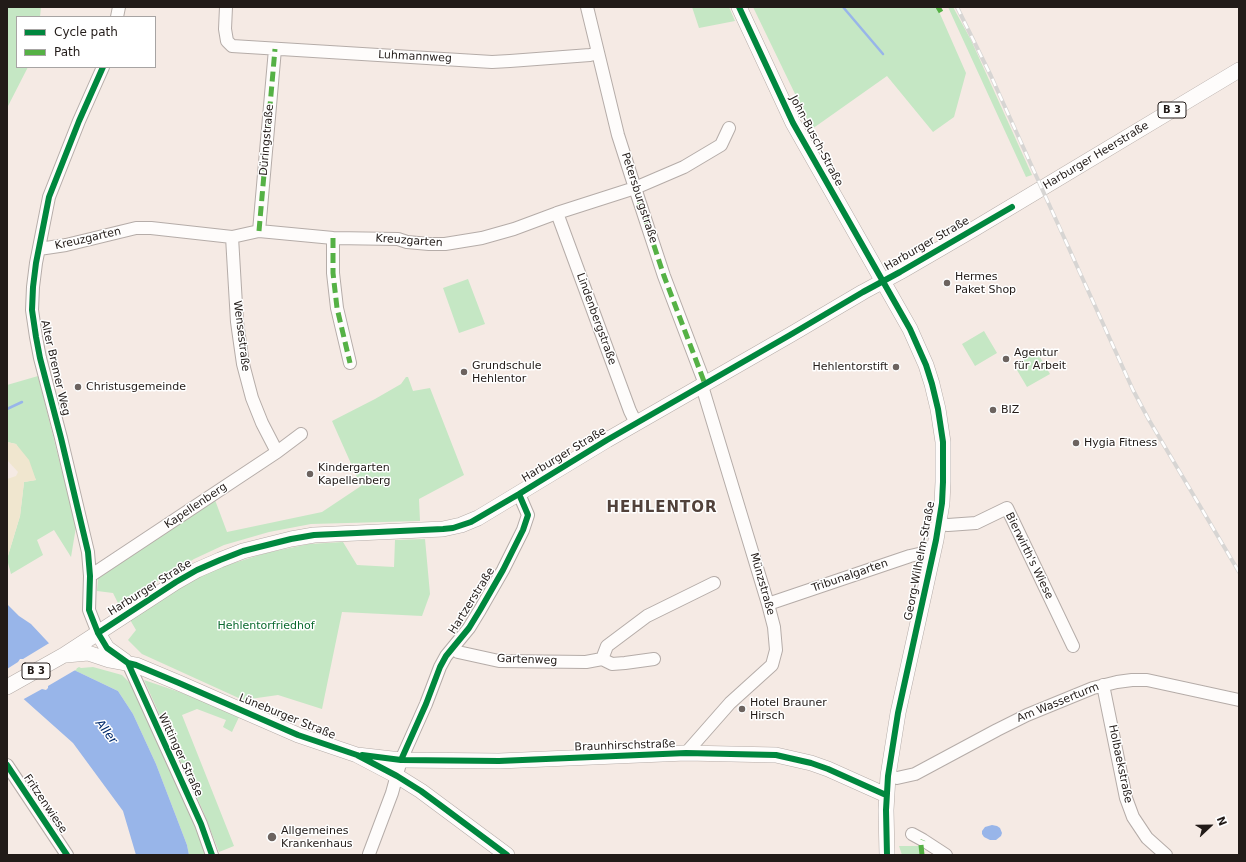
<!DOCTYPE html>
<meta charset="utf-8">
<style>
body{margin:0}
#map{position:relative;width:1246px;height:862px;overflow:hidden;background:#f5eae4;font-family:"DejaVu Sans",sans-serif}
canvas{display:block}
.frame{position:absolute;inset:0;border:8px solid #221b18;pointer-events:none}
.legend{position:absolute;left:16px;top:16px;width:140px;height:52px;box-sizing:border-box;background:#fff;border:1px solid #a7a4a3;margin:0;padding:5px 7px;list-style:none;font-size:12px;color:#221b18}
.legend li{display:flex;align-items:center;gap:8px;height:20px}
.legend b{width:20px;border:1px solid #a7a4a3}
.north{position:absolute;left:1190px;top:806px;width:40px;height:40px;-webkit-text-stroke:3px #fff;paint-order:stroke;rotate:68deg;font-size:11px;font-weight:700;line-height:16px;text-align:center;color:#221b18}
.north::after{content:'';display:block;margin:auto;width:14px;height:18px;background:#221b18;clip-path:polygon(50% 0,100% 100%,50% 72%,0 100%)}
</style>
<div id="map">
<canvas width="1246" height="862"></canvas>
<div class="frame"></div>
<ul class="legend">
<li><b style="height:5px;background:#00873e"></b>Cycle path</li>
<li><b style="height:5px;background:#55b145"></b>Path</li>
</ul>
<div class="north">N</div>
</div>
<script>
const g = document.querySelector('canvas').getContext('2d');
g.lineJoin = 'round';
function fill(path, color) {
  g.fillStyle = color;
  g.fill(path, 'evenodd');
}
function toPath(rows) {
  const path = new Path2D();
  for (const r of rows) {
    path.moveTo(r[0], r[1]);
    for (let i = 2; i < r.length; i += 2) path.lineTo(r[i], r[i + 1]);
  }
  return path;
}
function stroke(path, color, width, dash) {
  g.strokeStyle = color;
  g.lineWidth = width;
  g.lineCap = dash ? 'butt' : 'round';
  g.setLineDash(dash || []);
  g.stroke(path);
}
function label(font, color, halo, rows, align = 'center') {
  g.font = font + ' "DejaVu Sans",sans-serif';
  g.lineWidth = 3;
  g.setLineDash([]);
  g.textBaseline = 'middle';
  g.strokeStyle = halo;
  g.fillStyle = color;
  for (const [text, x, y, turn = 0] of rows) {
    g.save();
    g.translate(x, y);
    g.rotate((+turn || 0) * Math.PI / 180);
    g.textAlign = isNaN(turn) ? turn : align;
    if (halo) g.strokeText(text, 0, 0);
    g.fillText(text, 0, 0);
    g.restore();
  }
}
fill(toPath([
 [7,7,41,7,40,17,17,17,17,67,28,67,7,108],
 [692,7,729,7,735,21,699,28],
 [753,7,937,7,966,73,954,117,933,132,887,76,812,129],
 [948,7,953,7,971,40,1032,175,1026,177],
 [468,279,485,324,459,333,443,288],
 [984,331,997,353,975,366,962,344],
 [1037,352,1050,374,1027,387,1014,365],
 [38,376,76,527,71,557,54,530,37,540,43,555,11,574,7,559,20,516,24,482,36,480,16,444,7,442,7,385],
 [406,377,408,377,413,391,430,388,464,475,419,499,420,521,311,524,269,532,224,545,194,559,119,605,113,593,97,591,99,566,212,492,227,532,322,512,361,486,332,421,375,399,401,384],
 [425,539,430,594,422,616,342,612,322,709,278,695,243,700,142,654,128,640,136,630,129,618,180,586,218,568,266,553,309,544,343,542,357,565,394,567,395,540],
 [79,667,81,668,93,667,122,675,129,682,135,691,197,828,208,855,189,855,187,845,156,764,133,714,118,691,74,670],
 [144,680,197,698,239,717,232,732,223,727,226,720,197,709,182,715,234,846,219,852,203,811],
 [899,846,919,846,920,855,902,855]
]), '#c5e7c4');
fill(toPath([
 [7,442,16,444,29,460,36,480,24,482,20,516,7,559,7,479,16,476,18,472,7,460]
]), '#f0e6cf');
fill(toPath([
 [7,604,19,616,31,624,74,670,118,691,133,714,156,764,187,845,189,855,136,855,123,811,73,743,18,694,7,681],
 [992,825,997,826,1000,828,1002,833,1001,836,996,840,990,840,984,837,982,834,982,831,985,827]
]), '#98b5e9');
fill(toPath([
 [51,642,77,669,48,686,48,688,46,690,42,689,22,700,7,684,7,669,18,662,20,659,23,659]
]), '#f5eae4');
stroke(toPath([
 [843,7,883,54],
 [7,409,22,402]
]), '#98b5e9', 2.5);
const minor = toPath([
 [226,7,225,29,227,41,232,46,492,62,510,61,590,55,598,53],
 [587,7,618,135,635,188,664,276,705,384],
 [117,17,119,7],
 [557,213,630,411,636,423],
 [259,231,275,49],
 [232,237,237,322,243,364,252,398,262,423,277,452],
 [333,238,333,273,337,308,350,363],
 [39,249,66,245,136,228,151,228,232,237,259,231,333,238,398,239,407,242,429,244,445,244,482,238,514,229,557,213,635,188,684,167,721,145,729,128],
 [939,524,948,525,976,523,1007,508,1073,646],
 [90,576,277,452,301,434],
 [768,604,910,556,923,553,933,556],
 [98,633,89,610,90,576,88,552,61,438,40,358,36,337,32,310,33,287,36,263,49,197,79,121,103,67],
 [453,648,458,652,499,661,586,662,602,659,612,664,625,663,654,659],
 [602,659,607,646,647,616,714,583],
 [128,663,201,824,212,855],
 [1103,685,1126,798,1133,817,1147,838,1166,855],
 [686,753,730,703,772,665,776,650,774,627,768,604,702,386],
 [7,765,67,855],
 [888,776,897,778,915,774,997,730,1027,715,1093,688,1117,682,1132,680,1147,680,1239,700],
 [912,834,923,840,946,855],
 [369,854,392,793,401,760,426,704,440,667,446,656,469,628,480,610,503,570,523,530,528,515,519,494]
]);
const major = toPath([
 [739,7,793,123,910,329,926,365,932,384,938,409,943,442,943,482,942,503,936,540,898,713,888,776,886,810,887,855],
 [98,633,107,648,125,661],
 [66,655,88,653,109,660,136,665,179,683,298,735,357,755,397,776,421,791,507,855],
 [7,687,64,655,176,582,197,570,220,560,243,551,291,539,314,535,443,529,461,525,478,518,607,440,790,335,863,292,900,272,974,229,1239,70],
 [357,755,401,760,499,761,686,753,776,755,811,763,828,769,886,795]
]);
stroke(minor, '#b5aca8', 14);
stroke(major, '#b5aca8', 16);
stroke(minor, '#fefcfb', 12);
stroke(major, '#fefcfb', 15);
const rail = toPath([
 [957,7,991,76,1133,390,1149,420,1239,572]
]);
stroke(rail, '#d7d5d3', 4);
stroke(rail, '#fff', 2.5, [8]);
stroke(toPath([
 [938,7,941,12],
 [635,188,664,276,705,384],
 [259,231,275,49],
 [333,238,333,273,337,308,350,363],
 [922,855,921,845,923,840]
]), '#55b145', 5, [10, 5]);
stroke(toPath([
 [739,7,793,123,910,329,926,365,932,384,938,409,943,442,943,482,942,503,936,540,898,713,888,776,886,810,887,855],
 [103,67,79,121,49,197,36,263,33,287,32,310,36,337,40,358,61,438,88,552,90,576,89,610,98,633,107,648,128,663,136,665,179,683,298,735,357,755,397,776,421,791,444,808,507,855],
 [98,633,176,582,197,570,220,560,243,551,291,539,314,535,443,529,453,528,471,522,519,494,607,440,790,335,863,292,900,272,1012,207],
 [128,663,201,824,212,855],
 [362,755,401,760,499,761,686,753,776,755,811,763,828,769,886,795],
 [401,760,426,704,440,667,446,656,469,628,480,610,503,570,523,530,528,515,519,494],
 [7,765,67,855]
]), '#00873e', 6);
for (const [x, y, r, color] of [
 [947,283,4,"#6c635f"],
 [1006,359,4,"#6c635f"],
 [896,367,4,"#6c635f"],
 [464,372,4,"#6c635f"],
 [78,387,4,"#6c635f"],
 [993,410,4,"#6c635f"],
 [1076,443,4,"#6c635f"],
 [310,474,4,"#6c635f"],
 [742,709,4,"#6c635f"],
 [272,837,5,"#6c635f"]
]) {
  const dot = new Path2D();
  dot.arc(x, y, r, 0, 2 * Math.PI);
  g.fillStyle = color;
  g.fill(dot);
  stroke(dot, '#fff', 1.5);
}
for (const [x, y, w] of [
 [1172,110,28],
 [36,671,28]
]) {
  const box = new Path2D();
  box.roundRect(x - w / 2, y - 8, w, 16, 3);
  g.fillStyle = '#fff';
  g.fill(box);
  stroke(box, '#221b18', 1);
}
label('bold 10px', '#221b18', null, [
 ["B 3",1172,110],
 ["B 3",36,671]
]);
label('11px', '#221b18', '#fff', [
 ["Luhmannweg",415,57,3],
 ["Düringstraße",267,140,-85],
 ["John-Busch-Straße",816,141,62],
 ["Harburger Heerstraße",1096,156,-31],
 ["Petersburgstraße",639,198,72],
 ["Kreuzgarten",88,239,-13],
 ["Kreuzgarten",409,241,4],
 ["Harburger Straße",927,244,-30],
 ["Lindenbergstraße",596,319,70],
 ["Wensestraße",241,336,83],
 ["Alter Bremer Weg",55,368,77],
 ["Harburger Straße",564,455,-31],
 ["Kapellenberg",196,506,-34],
 ["Bierwirth's Wiese",1029,556,64],
 ["Georg-Wilhelm-Straße",920,561,-79],
 ["Tribunalgarten",850,576,-19],
 ["Münzstraße",762,584,74],
 ["Harburger Straße",150,588,-32],
 ["Hartzerstraße",472,601,-58],
 ["Gartenweg",527,660,2],
 ["Am Wasserturm",1058,703,-22],
 ["Lüneburger Straße",287,717,22],
 ["Braunhirschstraße",625,746,-2],
 ["Wittinger Straße",180,755,65],
 ["Holbaekstraße",1120,764,78],
 ["Fritzenwiese",45,804,56]
]);
label('11px', '#221b18', '#fff', [
 ["Hermes",955,277],
 ["Paket Shop",955,290],
 ["Agentur",1014,353],
 ["für Arbeit",1014,366],
 ["Grundschule",472,366],
 ["Hehlentor",472,379],
 ["Hehlentorstift",888,367,"right"],
 ["Christusgemeinde",86,387],
 ["BIZ",1001,410],
 ["Hygia Fitness",1084,443],
 ["Kindergarten",318,468],
 ["Kapellenberg",318,481],
 ["Hotel Brauner",750,703],
 ["Hirsch",750,716],
 ["Allgemeines",281,831],
 ["Krankenhaus",281,844]
], 'left');
label('11px', '#0b6a2f', '#fff', [
 ["Hehlentorfriedhof",266,626]
]);
label('italic 12px', '#032c6e', '#fff', [
 ["Aller",106,732,52]
]);
g.letterSpacing = '1px';
label('bold 15px', '#51413a', '#fff', [
 ["HEHLENTOR",662,508]
]);
g.letterSpacing = '0px';
</script>
